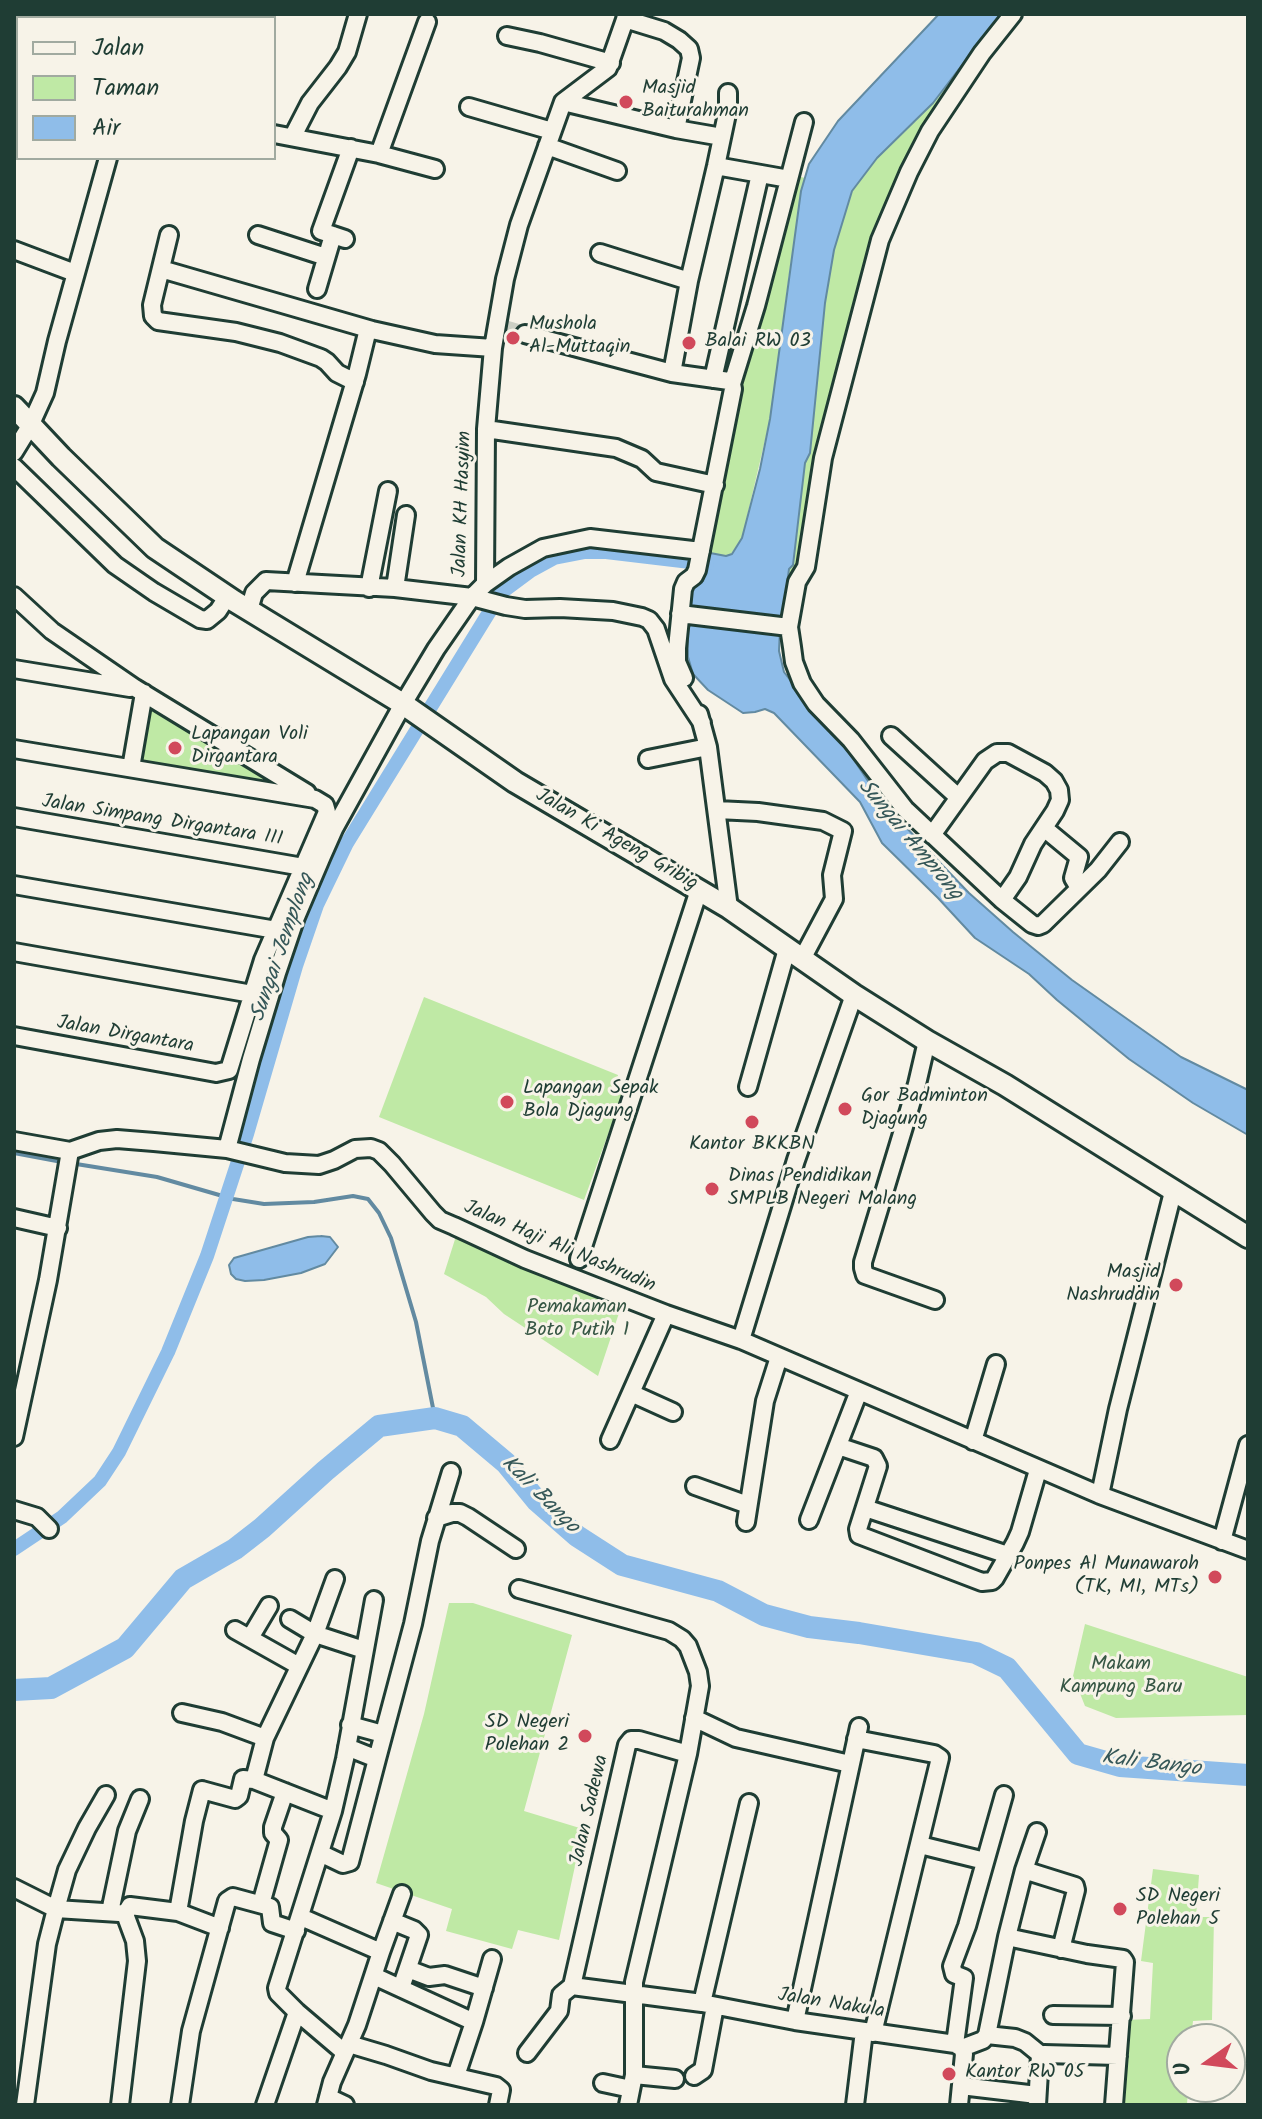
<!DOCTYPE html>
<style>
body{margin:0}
#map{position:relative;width:1262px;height:2119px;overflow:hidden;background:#f7f3e8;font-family:Kalam,sans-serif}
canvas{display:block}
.frame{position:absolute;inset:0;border:16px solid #1f3d34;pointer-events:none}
.legend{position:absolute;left:16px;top:16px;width:260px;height:144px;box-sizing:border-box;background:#f7f3e8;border:2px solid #a1aaa0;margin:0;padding:10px 14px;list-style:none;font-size:24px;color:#1f3d34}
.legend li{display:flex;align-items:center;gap:16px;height:40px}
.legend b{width:40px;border:2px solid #a1aaa0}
.north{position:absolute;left:1166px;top:2023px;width:80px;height:80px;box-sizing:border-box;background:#f7f3e8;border:2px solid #a1aaa0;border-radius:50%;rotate:256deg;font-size:22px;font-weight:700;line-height:32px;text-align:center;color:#1f3d34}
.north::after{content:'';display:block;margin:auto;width:28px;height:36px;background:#d1495b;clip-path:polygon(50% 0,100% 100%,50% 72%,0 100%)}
</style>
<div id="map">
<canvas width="1262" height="2119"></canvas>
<div class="frame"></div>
<ul class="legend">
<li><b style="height:10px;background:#f7f3e8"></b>Jalan</li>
<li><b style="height:22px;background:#bfe9a5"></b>Taman</li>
<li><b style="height:22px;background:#8fbde9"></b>Air</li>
</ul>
<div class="north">U</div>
</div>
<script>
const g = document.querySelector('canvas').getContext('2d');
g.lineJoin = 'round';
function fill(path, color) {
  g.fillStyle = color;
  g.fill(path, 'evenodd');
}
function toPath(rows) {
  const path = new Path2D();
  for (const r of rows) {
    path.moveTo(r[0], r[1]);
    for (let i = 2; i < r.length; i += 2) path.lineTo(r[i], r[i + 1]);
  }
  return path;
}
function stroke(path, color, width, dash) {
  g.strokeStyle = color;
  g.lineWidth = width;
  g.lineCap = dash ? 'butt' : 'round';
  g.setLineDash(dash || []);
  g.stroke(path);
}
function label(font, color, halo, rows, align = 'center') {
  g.font = font + ' Kalam,sans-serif';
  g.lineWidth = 6;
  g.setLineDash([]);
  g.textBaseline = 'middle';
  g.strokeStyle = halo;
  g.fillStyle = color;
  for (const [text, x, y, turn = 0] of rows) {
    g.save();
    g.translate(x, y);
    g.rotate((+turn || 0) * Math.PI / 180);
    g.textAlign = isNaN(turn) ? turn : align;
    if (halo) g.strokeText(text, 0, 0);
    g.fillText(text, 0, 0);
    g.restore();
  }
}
fill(toPath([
 [988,31,992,34,886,213,805,564,793,576,788,576,789,569,793,564,805,463,810,453,825,303,834,250,852,191,877,158,933,103],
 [790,174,805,178,790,267,770,419,742,538,731,554,726,557,705,552,749,346],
 [150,704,282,786,139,765,145,709],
 [424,997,618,1075,617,1081,626,1085,584,1200,379,1117],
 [457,1233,623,1301,598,1376,504,1314,486,1297,444,1274],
 [449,1603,473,1603,572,1635,524,1811,583,1829,559,1940,518,1930,512,1949,446,1931,452,1909,376,1883,424,1714],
 [1085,1624,1248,1677,1248,1715,1116,1718,1085,1706,1073,1676],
 [1153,1869,1199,1875,1196,1917,1214,1917,1212,2020,1193,2021,1191,2039,1182,2039,1182,2087,1188,2087,1187,2105,1118,2105,1125,2020,1150,2019,1153,1963,1141,1961]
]), '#bfe9a5');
const water = toPath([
 [939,14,1001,14,933,103,877,158,852,191,834,250,825,303,810,453,805,463,793,565,789,569,782,624,703,613,692,607,687,600,692,584,703,581,704,577,700,573,705,552,726,556,732,554,742,538,760,469,770,419,801,191,809,164,838,121,939,14],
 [695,618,780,629,779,651,784,672,811,707,850,754,880,799,900,821,969,893,1013,932,1072,980,1181,1057,1248,1090,1248,1135,1193,1103,1129,1059,1057,1000,1029,974,975,938,938,898,882,843,860,802,774,713,765,709,755,712,743,713,708,690,693,674,688,657,688,628,695,618],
 [321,1236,330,1237,338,1247,325,1264,301,1273,264,1280,245,1281,236,1279,231,1274,229,1265,234,1258,308,1237,321,1236]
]);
fill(water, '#8fbde9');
stroke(water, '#628aa1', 2);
stroke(toPath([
 [14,1153,62,1162],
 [70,1163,157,1177,233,1199,264,1204,314,1202,353,1196,368,1199,379,1213,391,1238,416,1322,435,1418]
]), '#628aa1', 4);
stroke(toPath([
 [14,1549,62,1517,100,1481,119,1452,168,1352,207,1256,247,1134,296,966,317,905,347,843,501,593,532,570,554,558,585,552,606,552,707,564]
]), '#8fbde9', 14);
stroke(toPath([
 [14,1690,51,1688,125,1648,183,1579,235,1549,262,1528,325,1471,379,1426,435,1418,462,1426,506,1463,537,1501,577,1536,622,1565,718,1591,764,1615,809,1627,859,1633,976,1653,1007,1668,1078,1754,1120,1766,1248,1775]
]), '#8fbde9', 22);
stroke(toPath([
 [504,328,525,334]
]), '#cccfc4', 16, [16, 8]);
const minor = toPath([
 [1013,14,982,53,930,131,909,172,880,240,823,458,806,567,797,582,789,627,792,647,794,662,802,683,816,704,851,740,905,809,1002,900,1032,924,1038,926,1043,924,1098,870,1120,842],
 [129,18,129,14],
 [625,19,664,31,679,40,689,49,691,58,676,129],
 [507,36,540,43,611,63],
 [14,90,18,91],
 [563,102,676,129,722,137],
 [469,107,552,131],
 [274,134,379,154,435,169],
 [293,136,310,103,338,67,347,52,358,14],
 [547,146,617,171],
 [379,154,427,22],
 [716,166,789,179],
 [169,235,152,305,153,316,158,321,236,332,280,343,321,358,327,362,337,373,355,382],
 [258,235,326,257],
 [345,239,321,231,351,148],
 [14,250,75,273],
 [600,253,689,281],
 [161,269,372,330,435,344,493,348],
 [317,289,333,235],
 [525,334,672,373,729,381,732,384,733,389,697,570,694,576,686,582,683,589,677,648,677,662,684,678],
 [672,373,689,281,716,166,728,109,728,93],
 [713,379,760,174],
 [732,384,756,306,804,122],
 [486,429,616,448,642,459,656,472,715,485],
 [14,452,30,426,45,393,57,341,108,158],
 [14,467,115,565,154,592,200,619,207,620,218,611,227,597],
 [295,583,357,374,368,329],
 [485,584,509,567,543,548,590,538,701,551],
 [369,588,388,491],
 [395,588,406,515],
 [14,596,52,631,135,688,307,793],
 [249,610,254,593,266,581,395,588,472,597,485,584,486,429,493,348,505,279,519,225,563,102,608,68,627,14],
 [680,614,789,627],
 [14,669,130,688],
 [699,714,708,747,729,908],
 [891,736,958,797],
 [14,749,315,799,325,805,327,812,263,960,229,1070,216,1073,14,1036],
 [648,759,708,747],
 [131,768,144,693],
 [717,810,758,812,823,821,843,831,832,875,834,899,802,959],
 [14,817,303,867],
 [1044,828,1079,857,1073,878,1079,888],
 [932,835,985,761,997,753,1008,753,1045,773,1054,781,1059,790,1060,800,1055,811,1033,844,1018,877,1002,900],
 [14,885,276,930],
 [14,952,252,994],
 [927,1041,917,1084,863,1262,863,1268,865,1275,935,1300],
 [748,1087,787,949],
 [14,1141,70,1151,99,1141,117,1139,154,1142,227,1149,285,1163,319,1165,334,1160,355,1149,371,1148,379,1151,392,1164,433,1213,440,1220,454,1226,525,1259,666,1314,741,1340,1100,1495,1248,1550],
 [227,1149,251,1059,277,973,296,917,322,856,334,829,403,704,436,649,472,597,506,606,525,609,560,608,613,611,642,617,649,620,656,629,673,679,702,723],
 [14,1218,58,1228],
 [579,1259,699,890],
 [741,1340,796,1160,854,995],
 [631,1393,673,1412],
 [14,1437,48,1280,70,1151],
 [610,1440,666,1314],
 [973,1441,996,1364],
 [838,1446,874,1458,878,1466,858,1529,859,1535,982,1582,992,1581,995,1578,1015,1543,1020,1532,1038,1470],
 [695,1486,748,1505],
 [1100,1495,1118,1409,1173,1192],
 [865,1508,1008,1555],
 [14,1510,37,1517,49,1529],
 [436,1518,452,1513,460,1513,468,1517,516,1549],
 [809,1520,859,1391],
 [746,1522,765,1401,779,1357],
 [1222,1541,1248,1445],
 [519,1589,669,1631,682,1639,688,1646,698,1672,700,1686,688,1754,634,1982,634,2075,628,2105],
 [290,1619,315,1634,364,1650],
 [235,1630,299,1666],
 [250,1638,269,1606],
 [182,1713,222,1722,265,1738,315,1634,335,1579],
 [694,1718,736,1738,850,1764],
 [350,1725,383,1734],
 [265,1738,254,1780,333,1811],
 [856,1739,934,1754,940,1758,873,2033],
 [347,1747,377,1759,413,1624,430,1541,451,1472],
 [920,1845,985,1861],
 [320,1853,343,1864,350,1862,377,1759],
 [1024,1870,1075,1886,1076,1890,1061,1949],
 [14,1888,56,1909,119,1913],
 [261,1904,279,1840,273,1833,273,1827,285,1792],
 [110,1912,127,1831,140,1799],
 [178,1912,194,1821,202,1790,235,1799,239,1796,243,1779,254,1780],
 [125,1914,130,1906,178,1912,220,1928],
 [301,1917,381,1952,402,1894],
 [392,1921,414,1930,419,1935,401,1988],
 [1007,1937,1087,1954,1123,1959,1125,1962,1114,2105],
 [408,1969,429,1977,445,1975,484,1988],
 [374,1976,474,2022,456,2076],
 [572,1986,702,2003,795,2021,955,2044,962,2048],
 [572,1986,627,1745,631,1740,639,1740,688,1754],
 [702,2003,749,1803],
 [1053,2015,1122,2016],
 [795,2021,859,1727],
 [474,2022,492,1959],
 [987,2035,1015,2038,1025,2042,1041,2055],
 [349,2044,386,2055,431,2071,496,2086,501,2090,498,2105],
 [955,2044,964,1978,954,1974,952,1966,967,1926,1004,1795],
 [962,2048,983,2040,987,2035,1007,1937,1024,1870,1037,1832],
 [344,2052,297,2012,278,1993,277,1988,333,1811,345,1759,374,1600],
 [527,2053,559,2011,561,1995,572,1986],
 [634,2075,675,2079],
 [694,2076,703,2070,715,2006],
 [603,2083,631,2089],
 [961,2086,1037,2095],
 [328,2097,345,2105],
 [25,2105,47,1944,56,1909,67,1870,87,1828,106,1795],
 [120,2105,137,1961,135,1941,125,1914],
 [180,2105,191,2031,227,1901,233,1897,270,1907,272,1923,296,1931],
 [265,2105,297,2012],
 [326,2105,332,2082,357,2025,381,1952],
 [855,2105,864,2031],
 [959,2105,964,2054,962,2048],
 [1037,2105,1040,2055,1044,2054,1118,2056]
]);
const major = toPath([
 [14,407,61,457,155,548,234,601,403,704,515,782,729,908,854,995,927,1041,1005,1085,1248,1237]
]);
stroke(minor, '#1f3d34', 22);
stroke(major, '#1f3d34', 26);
stroke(minor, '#f7f3e8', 16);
stroke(major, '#f7f3e8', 20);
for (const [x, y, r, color] of [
 [626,102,8,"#d1495b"],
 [513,338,8,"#d1495b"],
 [689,343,8,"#d1495b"],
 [175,748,8,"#d1495b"],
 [507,1102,8,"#d1495b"],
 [845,1109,8,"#d1495b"],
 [752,1122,8,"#d1495b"],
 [712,1189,8,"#d1495b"],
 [1176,1285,8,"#d1495b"],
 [1215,1577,8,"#d1495b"],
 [585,1736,8,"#d1495b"],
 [1120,1909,8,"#d1495b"],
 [949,2074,8,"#d1495b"]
]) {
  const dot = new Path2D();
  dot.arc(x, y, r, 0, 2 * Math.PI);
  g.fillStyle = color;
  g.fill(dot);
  stroke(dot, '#f7f3e8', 3);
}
label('20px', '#1f3d34', '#f7f3e8', [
 ["Masjid",642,90],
 ["Baiturahman",642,113],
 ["Mushola",529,326],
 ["Al-Muttaqin",529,349],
 ["Balai RW 03",705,343],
 ["Lapangan Voli",191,736],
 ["Dirgantara",191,759],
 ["Lapangan Sepak",523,1090],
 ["Bola Djagung",523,1113],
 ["Gor Badminton",861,1098],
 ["Djagung",861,1121],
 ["Kantor BKKBN",752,1146,"center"],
 ["Dinas Pendidikan",728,1178],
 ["SMPLB Negeri Malang",728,1201],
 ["Masjid",1160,1274,"right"],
 ["Nashruddin",1160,1297,"right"],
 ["Ponpes Al Munawaroh",1199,1566,"right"],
 ["(TK, MI, MTs)",1199,1589,"right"],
 ["SD Negeri",569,1724,"right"],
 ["Polehan 2",569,1747,"right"],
 ["SD Negeri",1136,1898],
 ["Polehan 5",1136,1921],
 ["Kantor RW 05",965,2074]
], 'left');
label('20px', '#1f3d34', '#f7f3e8', [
 ["Jalan KH Hasyim",464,504,-88],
 ["Jalan Simpang Dirgantara III",162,822,9],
 ["Jalan Ki Ageng Gribig",616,841,30],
 ["Jalan Dirgantara",125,1036,10],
 ["Jalan Haji Ali Nashrudin",559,1248,23],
 ["Jalan Sadewa",591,1811,-77],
 ["Jalan Nakula",831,2005,9]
]);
label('20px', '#375745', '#f7f3e8', [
 ["Pemakaman",577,1309],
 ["Boto Putih 1",577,1332],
 ["Makam",1121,1666],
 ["Kampung Baru",1121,1689]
]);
label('italic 22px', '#355758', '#f7f3e8', [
 ["Sungai Amprong",909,841,50],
 ["Sungai Jemplong",284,948,-71],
 ["Kali Bango",539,1496,45],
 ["Kali Bango",1151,1765,7]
]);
</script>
